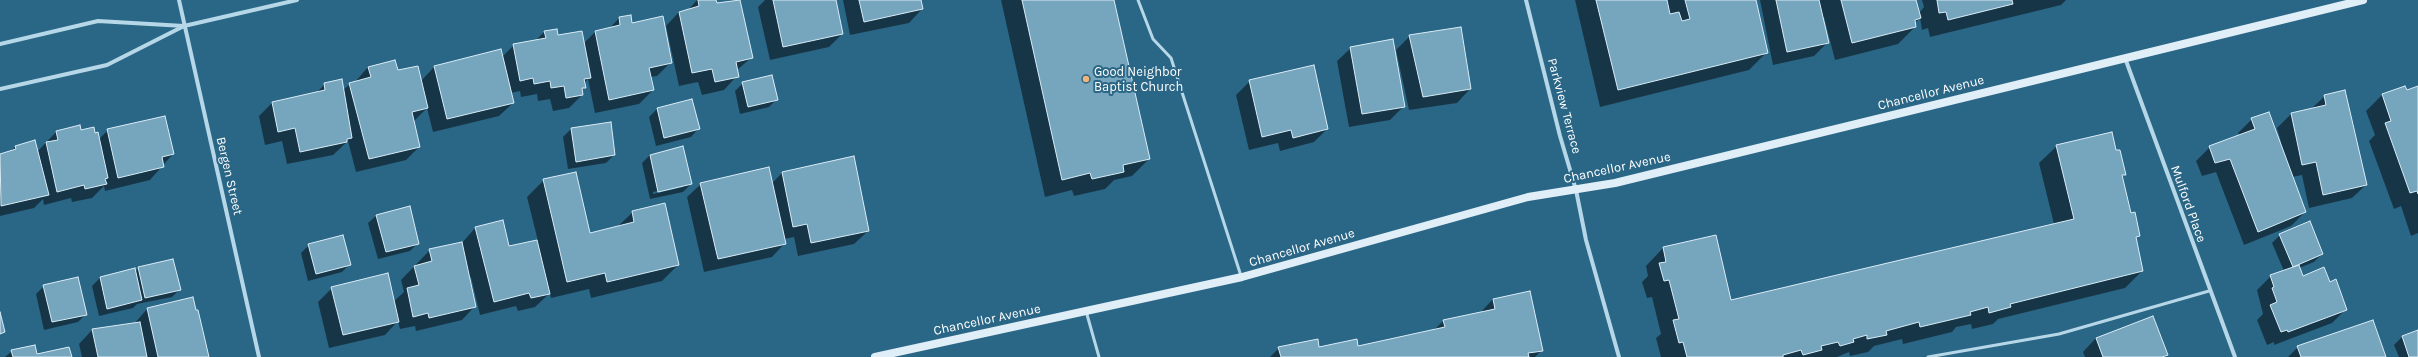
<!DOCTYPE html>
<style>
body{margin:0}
canvas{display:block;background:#2a6686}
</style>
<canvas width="2418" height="357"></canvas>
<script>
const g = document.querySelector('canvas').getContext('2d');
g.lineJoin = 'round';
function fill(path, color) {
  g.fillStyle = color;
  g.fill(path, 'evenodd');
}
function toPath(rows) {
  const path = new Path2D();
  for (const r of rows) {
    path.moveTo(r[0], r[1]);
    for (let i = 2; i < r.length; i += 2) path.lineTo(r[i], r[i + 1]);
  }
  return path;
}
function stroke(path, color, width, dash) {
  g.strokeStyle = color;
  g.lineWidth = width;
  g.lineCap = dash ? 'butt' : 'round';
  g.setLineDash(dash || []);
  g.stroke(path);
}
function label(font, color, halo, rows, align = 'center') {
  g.font = font + ' Karla,sans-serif';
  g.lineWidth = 4;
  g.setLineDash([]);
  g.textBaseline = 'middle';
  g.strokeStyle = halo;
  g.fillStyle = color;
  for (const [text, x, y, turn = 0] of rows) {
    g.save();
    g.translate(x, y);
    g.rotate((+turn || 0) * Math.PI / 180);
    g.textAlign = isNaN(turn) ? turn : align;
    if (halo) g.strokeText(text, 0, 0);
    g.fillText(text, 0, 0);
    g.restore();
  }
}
fill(toPath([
 [697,0,715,0,717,4,739,0,752,57,736,71,737,76,724,90,702,95,698,82,679,86,666,26,679,12,687,11],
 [765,0,835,0,842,34,829,47,770,60,758,7],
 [843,0,920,0,922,9,909,23,850,35],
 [1001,0,1113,0,1149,159,1132,176,1114,180,1105,189,1074,196,1072,190,1045,197],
 [1575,0,1755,0,1767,52,1749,70,1600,107],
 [1760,0,1909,0,1919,13,1924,7,1922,0,2066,0,2061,5,1930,37,1928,28,1922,30,1920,18,1914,24,1915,27,1898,44,1835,60,1824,17,1822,17,1827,43,1814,56,1773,65],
 [619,18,632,24,671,62,657,76,650,77,653,90,639,104,595,113,588,79,584,83,582,95,569,108,553,111,550,99,538,101,537,94,521,97,520,91,510,93,513,103,499,116,433,132,427,108,413,122,419,147,406,160,356,172,348,141,333,155,287,164,282,141,265,145,259,116,273,102,316,93,325,84,343,90,350,84,355,82,368,67,397,71,421,81,434,67,502,57,514,45,535,41,544,32,583,44,595,32,609,29],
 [1410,36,1470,89,1457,103,1409,110,1396,50],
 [1351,48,1404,106,1390,120,1349,127,1337,61],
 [1250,81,1327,129,1314,142,1280,151,1278,143,1249,150,1236,95],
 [743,83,777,99,769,107,740,114,735,91],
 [2405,87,2406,91,2418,87,2418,233,2411,236,2401,206,2394,209,2369,141,2375,135,2366,111,2382,95],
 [2325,96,2366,185,2352,198,2309,208,2302,175,2292,177,2305,212,2291,226,2244,245,2216,172,2202,176,2196,161,2210,147,2240,136,2238,133,2252,119,2281,142,2277,128,2291,114,2311,109],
 [657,109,698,129,691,137,656,146,649,117],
 [610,123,614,155,606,163,568,169,563,137,571,129],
 [108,130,173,154,150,180,105,191,104,186,92,198,72,202,71,198,44,205,43,199,34,208,0,216,0,155,10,152,15,147,34,142,37,152,56,132,81,131,95,135,98,140],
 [2057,146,2115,151,2125,174,2121,178,2130,214,2139,235,2135,240,2142,271,2125,288,1998,319,1993,324,1972,329,1971,324,1956,327,1952,332,1903,344,1902,339,1874,346,1868,352,1850,356,1849,352,1837,357,1661,357,1656,338,1661,334,1652,297,1647,298,1642,282,1648,276,1646,266,1663,248,1716,236,1731,301,2054,224,2039,163],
 [650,155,691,184,683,192,650,199,642,163],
 [683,185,683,187,653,194,653,192],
 [783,172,868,231,854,244,798,256,794,237,784,239,785,243,772,257,704,272,687,197,701,184,772,183],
 [544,180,589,234,617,227,633,212,678,265,662,281,591,298,589,289,551,298,550,293,535,307,518,311,516,306,480,315,471,277,469,278,475,306,462,320,416,331,415,326,400,329,398,321,385,335,329,348,318,302,332,288,393,302,404,292,401,280,430,250,462,243,475,228,502,221,508,247,538,241,527,197],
 [376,216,418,243,410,251,378,259,368,223],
 [2280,235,2322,254,2314,262,2299,268,2302,277,2329,283,2346,309,2332,323,2274,345,2274,342,2267,345,2257,320,2263,314,2257,290,2271,276,2284,271,2272,243],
 [309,245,350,264,342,272,308,281,301,253],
 [139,268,180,289,172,297,137,304,133,308,99,316,92,286,100,278,135,270,135,272],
 [44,286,86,314,78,322,44,330,36,294],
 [1493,299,1542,350,1535,357,1270,357,1279,348,1357,347,1434,330,1443,321,1480,313],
 [147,309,208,357,82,357,79,344,92,330,134,324],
 [2418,331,2418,357,2399,357,2394,345,2402,337],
 [2096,338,2167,355,2164,357,2085,357,2083,352],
 [2298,347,2385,357,2288,357],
 [12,351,36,355,70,357,5,357]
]), '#0007');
const building = toPath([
 [698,0,716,0,717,3,740,0,753,58,736,62,739,77,715,82,712,69,692,73,679,12,699,6,698,0],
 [773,0,836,0,843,34,783,47,773,0],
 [859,0,921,0,923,9,864,22,859,0],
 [1022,0,1114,0,1150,159,1123,165,1124,172,1092,179,1090,173,1062,180,1022,0],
 [1596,0,1667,0,1670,14,1679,12,1682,21,1690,19,1685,0,1756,0,1768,53,1618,90,1596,0],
 [1776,0,1819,0,1829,43,1787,52,1776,0],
 [1841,0,1916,0,1921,18,1915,20,1916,27,1852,43,1841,0],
 [1937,0,2012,0,2013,4,1948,20,1946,12,1939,13,1937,0],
 [631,15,632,23,663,16,672,63,649,68,654,90,609,100,595,31,620,25,619,17,631,15],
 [1461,27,1471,89,1423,97,1409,35,1461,27],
 [557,29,558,35,582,31,591,78,584,79,586,88,582,88,583,95,566,98,564,86,551,88,550,81,534,84,533,78,520,81,513,44,546,38,544,31,557,29],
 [1393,39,1405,107,1362,114,1350,47,1393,39],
 [501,49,514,103,447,119,434,66,501,49],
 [395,60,398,70,418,66,428,108,412,112,420,147,369,159,349,83,371,77,368,67,395,60],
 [1314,65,1328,129,1293,138,1291,130,1262,137,1249,80,1314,65],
 [772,75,778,100,748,107,742,82,772,75],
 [342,79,352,138,347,139,347,142,300,152,295,128,278,132,272,102,325,90,324,83,342,79],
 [2405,86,2407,90,2418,86,2418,194,2417,191,2410,193,2385,123,2391,121,2382,94,2405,86],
 [2345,90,2367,185,2323,195,2316,162,2302,165,2291,113,2326,105,2324,95,2345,90],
 [692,99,700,129,664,138,657,108,692,99],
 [2269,112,2306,212,2258,232,2230,159,2215,163,2209,146,2255,129,2251,118,2269,112],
 [165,116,174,154,162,157,164,167,118,178,107,129,165,116],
 [611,122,615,155,576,162,571,128,611,122],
 [80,125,81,130,94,127,95,133,98,132,108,178,105,179,107,184,85,189,84,185,57,192,46,142,58,140,56,131,80,125],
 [2112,132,2116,150,2120,150,2126,175,2122,175,2131,213,2135,212,2140,236,2136,237,2143,271,2010,304,2011,307,1989,313,1988,307,1970,312,1971,315,1920,327,1919,322,1886,331,1887,335,1867,339,1867,335,1853,339,1854,342,1840,346,1838,342,1821,346,1822,350,1803,355,1801,350,1783,355,1783,357,1687,357,1683,342,1679,343,1673,320,1679,319,1669,280,1664,281,1659,263,1666,262,1663,247,1716,235,1731,300,2074,219,2056,145,2112,132],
 [35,140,49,195,1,206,0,154,16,149,15,146,35,140],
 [683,146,692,184,658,192,650,155,683,146],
 [854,156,869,231,811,243,807,224,793,227,782,172,854,156],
 [769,167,786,244,718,259,700,183,769,167],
 [576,172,590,233,634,222,632,211,665,203,679,265,607,282,605,273,567,282,543,179,576,172],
 [410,206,419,244,386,252,376,215,410,206],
 [503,220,509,246,537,240,550,294,531,298,529,293,494,302,475,227,503,220],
 [2310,221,2323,254,2293,267,2279,234,2310,221],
 [343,235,351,265,316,274,308,244,343,235],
 [462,242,476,307,429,318,428,313,413,317,407,288,419,285,414,266,432,261,429,249,462,242],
 [173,259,181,290,145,298,138,267,173,259],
 [2299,265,2303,276,2324,267,2330,282,2336,279,2347,310,2288,332,2287,330,2281,332,2270,305,2277,302,2272,288,2274,287,2270,275,2299,265],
 [135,268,142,300,107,309,100,277,135,268],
 [388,273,399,322,343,335,331,287,388,273],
 [78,277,87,315,52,322,43,285,78,277],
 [1530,291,1543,351,1528,353,1529,357,1281,357,1278,347,1318,339,1319,347,1357,339,1358,346,1445,327,1443,320,1495,309,1493,299,1530,291],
 [193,297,196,310,198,310,209,357,158,357,147,308,193,297],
 [0,312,5,332,0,334,0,312],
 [2153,316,2168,355,2162,357,2103,357,2096,338,2153,316],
 [2373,320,2386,357,2301,357,2297,346,2373,320],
 [140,322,147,357,98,357,92,329,140,322],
 [2418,330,2418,357,2409,357,2402,336,2418,330],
 [35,345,37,354,69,347,72,357,13,357,11,350,35,345]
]);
fill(building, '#76a5be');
stroke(building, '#d9ecf6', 1);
stroke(toPath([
 [1138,0,1153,39,1171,58,1241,276],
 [1086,311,1099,357],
 [1928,357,2059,334,2209,291]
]), '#b6d7e7', 3);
stroke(toPath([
 [179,0,259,357],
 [1526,0,1560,136,1576,190,1586,240,1619,357],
 [184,26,297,0],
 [0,44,98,21,184,26,107,65,0,89],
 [2125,58,2235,357]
]), '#b6d7e7', 4);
stroke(toPath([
 [875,357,1242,277,1528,197,1615,183,2363,0]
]), '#dfeef7', 8);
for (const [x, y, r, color] of [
 [1086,79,4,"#eeb57d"]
]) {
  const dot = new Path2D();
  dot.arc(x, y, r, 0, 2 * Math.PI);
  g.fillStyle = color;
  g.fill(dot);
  stroke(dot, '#2a6686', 1.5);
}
label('13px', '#fff', '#2a6686', [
 ["Good Neighbor",1094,72],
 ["Baptist Church",1094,87]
], 'left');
label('13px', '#fff', '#2a6686', [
 ["Chancellor Avenue",1931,93,-14],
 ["Parkview Terrace",1564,106,75],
 ["Chancellor Avenue",1617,168,-12],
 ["Bergen Street",229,176,77],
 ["Mulford Place",2188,204,70],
 ["Chancellor Avenue",1302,248,-16],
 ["Chancellor Avenue",987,320,-12]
]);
</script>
